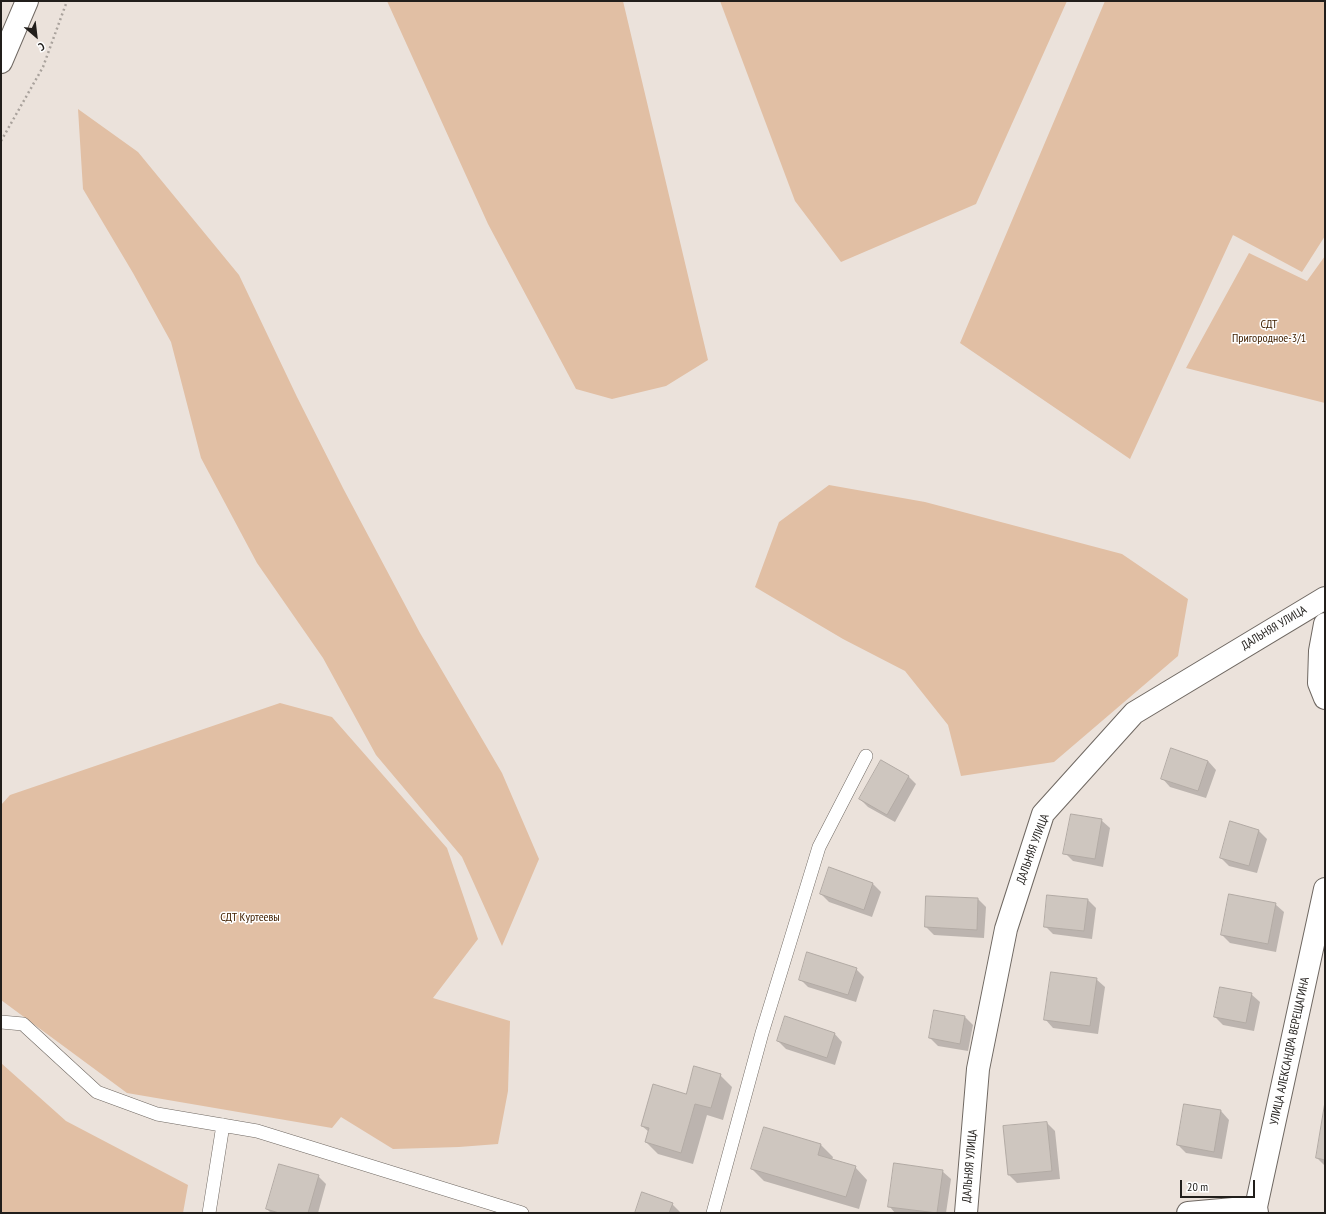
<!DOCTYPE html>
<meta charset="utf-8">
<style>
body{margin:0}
#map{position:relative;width:1326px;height:1214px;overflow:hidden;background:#ebe2db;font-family:"PT Sans Narrow",sans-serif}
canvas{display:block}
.frame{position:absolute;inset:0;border:2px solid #211e1b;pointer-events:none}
.north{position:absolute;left:16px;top:16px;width:40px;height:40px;-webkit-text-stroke:3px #fff;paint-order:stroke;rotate:152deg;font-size:11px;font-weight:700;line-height:16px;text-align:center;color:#211e1b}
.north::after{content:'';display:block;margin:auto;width:14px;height:18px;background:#211e1b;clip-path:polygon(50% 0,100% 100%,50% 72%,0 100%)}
.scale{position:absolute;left:1180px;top:1180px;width:75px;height:18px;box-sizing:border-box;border:2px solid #211e1b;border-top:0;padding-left:5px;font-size:12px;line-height:14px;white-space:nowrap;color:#211e1b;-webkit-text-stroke:3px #fff;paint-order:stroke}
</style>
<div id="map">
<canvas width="1326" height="1214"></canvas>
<div class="frame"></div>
<div class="north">С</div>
<div class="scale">20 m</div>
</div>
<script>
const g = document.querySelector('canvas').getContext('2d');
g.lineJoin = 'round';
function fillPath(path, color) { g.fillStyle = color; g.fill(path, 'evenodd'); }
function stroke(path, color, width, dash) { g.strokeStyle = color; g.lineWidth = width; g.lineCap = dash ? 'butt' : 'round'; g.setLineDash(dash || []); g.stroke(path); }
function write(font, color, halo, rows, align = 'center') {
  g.font = font + ' "PT Sans Narrow",sans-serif'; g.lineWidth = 3; g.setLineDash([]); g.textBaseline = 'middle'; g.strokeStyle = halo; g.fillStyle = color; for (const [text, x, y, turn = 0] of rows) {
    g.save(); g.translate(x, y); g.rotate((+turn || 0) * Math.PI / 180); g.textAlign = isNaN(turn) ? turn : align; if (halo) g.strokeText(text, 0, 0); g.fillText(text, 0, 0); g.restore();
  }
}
fillPath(new Path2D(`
 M387,1H623L708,360L666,386L612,399L576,389L488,224Z
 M720,1H1067L976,204L841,262L795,201Z
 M1105,1H1325V236L1302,272L1233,235L1130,459L960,343Z
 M78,109L138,152L239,275L297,397L344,490L420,633L502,773L539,859L502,946L462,857L376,755L323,658L257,563L201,458L171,342L133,273L83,189Z
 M1249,253L1307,281L1325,256V403L1186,368Z
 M829,485L925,502L1122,554L1188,599L1178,656L1054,762L961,776L948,725L905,671L843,639L755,587L779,522Z
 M280,703L332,717L447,848L478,939L433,998L510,1021L508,1091L498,1144L459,1147L393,1149L341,1117L332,1128L127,1093L1,1000V805L10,795Z
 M1,1063L66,1121L188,1185L183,1213H1Z`), '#e1bfa4');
fillPath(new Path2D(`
 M1208,761L1216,770L1206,798L1170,787L1162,778Z
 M908,776L916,784L895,822L868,807L860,799Z
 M1101,820L1110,828L1103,867L1073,861L1065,853Z
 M1258,830L1267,839L1257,873L1229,866L1221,858Z
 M830,869L873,884L881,892L872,917L829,902L821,894Z
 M1048,896L1088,900L1096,908L1092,939L1053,934L1045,926Z
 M978,899L986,907L984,938L934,935L926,927Z
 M1275,904L1284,912L1276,952L1230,943L1222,935Z
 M856,969L864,977L856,1002L808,987L800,979Z
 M1096,979L1105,987L1098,1034L1053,1028L1045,1019Z
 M1251,994L1260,1002L1254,1031L1223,1025L1215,1017Z
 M935,1012L965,1017L973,1025L968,1051L938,1046L930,1038Z
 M834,1033L842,1042L835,1065L786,1049L778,1041Z
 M720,1075L732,1087L723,1120L707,1115L693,1164L658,1154L646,1142L649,1132L642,1126Z
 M1325,1108V1166L1317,1158Z
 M1221,1111L1229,1120L1222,1159L1186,1153L1178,1145Z
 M1047,1123L1055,1131L1060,1179L1017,1183L1009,1175Z
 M821,1145L833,1157L832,1160L855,1167L867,1180L859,1209L764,1181L752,1169Z
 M942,1171L951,1179L946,1213H895L890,1207Z
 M318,1176L326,1184L318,1213H271L267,1209Z
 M672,1204L680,1212V1213H636Z`), '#0003');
const building = new Path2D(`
 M1171,748L1208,761L1198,791L1161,779Z
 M881,760L909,776L887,815L859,799Z
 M1071,814L1102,819L1095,859L1063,854Z
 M1230,821L1259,830L1249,866L1220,858Z
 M829,867L873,883L864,910L820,894Z
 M1229,894L1276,903L1268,944L1221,935Z
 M1047,895L1088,899L1084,931L1044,927Z
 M926,896L978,898L977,930L925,927Z
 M807,952L857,968L848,995L799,980Z
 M1051,972L1097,978L1090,1026L1044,1020Z
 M1220,987L1252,993L1246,1023L1214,1017Z
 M934,1010L965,1016L960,1044L929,1038Z
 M785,1016L835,1033L827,1058L777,1041Z
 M694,1066L721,1074L711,1108L695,1104L681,1153L645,1142L649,1128L641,1126L653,1084L686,1094Z
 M1325,1102V1160L1316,1158Z
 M1184,1104L1221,1110L1214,1152L1177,1145Z
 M1047,1122L1052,1171L1008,1175L1003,1126Z
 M764,1127L821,1144L818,1155L856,1166L846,1197L751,1169Z
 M894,1163L943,1170L937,1213L888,1207Z
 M279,1164L319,1175L308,1213H279L266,1209Z
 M642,1192L673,1203L669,1213H635Z`);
fillPath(building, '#cec6bf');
stroke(building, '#b2aaa4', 1);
const lane = new Path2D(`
 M1,1022L23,1024L97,1092L157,1114L257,1131L522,1213
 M209,1213L223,1125
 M713,1213L762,1033L819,847L866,756`);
const street = new Path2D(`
 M1325,624L1320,651L1319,683L1325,698
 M966,1213L978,1069L1006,929L1043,814L1134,713L1325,598
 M1188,1213L1256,1207
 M1257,1213L1256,1207L1325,889`);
const highway = new Path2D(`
 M1,62L27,1`);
stroke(lane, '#6f6862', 14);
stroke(street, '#6f6862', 24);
stroke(highway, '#6f6862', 24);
stroke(new Path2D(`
 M1,141L43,67L67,1`), '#a9a29c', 2.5, [2, 3]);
stroke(lane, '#fff', 13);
stroke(street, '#fff', 22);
stroke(highway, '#fff', 22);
write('12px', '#412000', '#fff', [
 ["СДТ",1269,325],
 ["Пригородное-3/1",1269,339],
 ["СДТ Куртеевы",250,918]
]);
write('12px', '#211e1b', '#fff', [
 ["ДАЛЬНЯЯ УЛИЦА",1274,628,-31],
 ["ДАЛЬНЯЯ УЛИЦА",1033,849,-70],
 ["УЛИЦА АЛЕКСАНДРА ВЕРЕЩАГИНА",1290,1051,-78],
 ["ДАЛЬНЯЯ УЛИЦА",970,1166,-85]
]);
</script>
